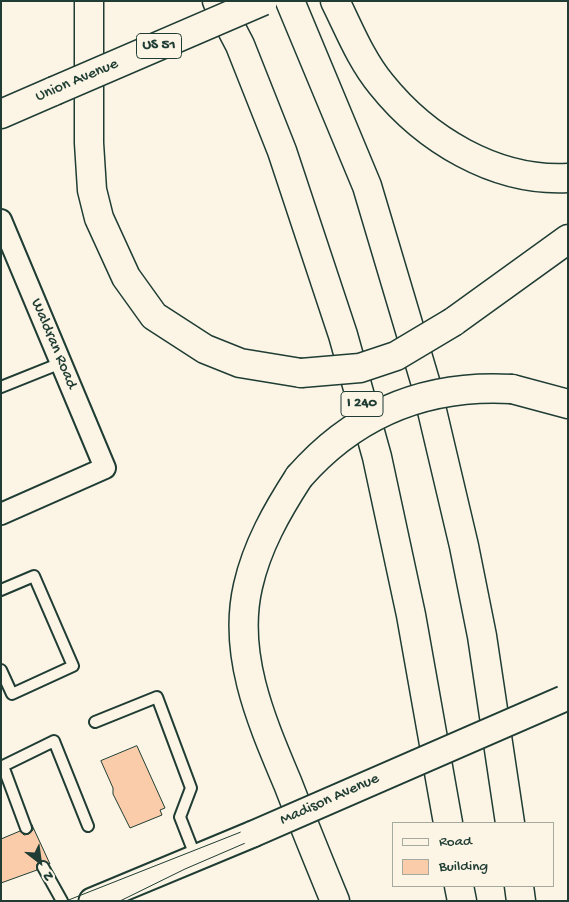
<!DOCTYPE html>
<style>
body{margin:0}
#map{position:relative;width:569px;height:902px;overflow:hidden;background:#fcf5e5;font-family:"Gochi Hand",sans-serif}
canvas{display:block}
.frame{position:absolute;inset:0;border:2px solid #1f3d34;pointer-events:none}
.legend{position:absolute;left:392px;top:822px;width:162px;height:65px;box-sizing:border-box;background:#fcf5e5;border:1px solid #a4ab9e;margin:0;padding:6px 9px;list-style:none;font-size:15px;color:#1f3d34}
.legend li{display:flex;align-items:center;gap:10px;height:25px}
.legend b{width:25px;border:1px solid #a4ab9e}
.north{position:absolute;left:15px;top:837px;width:50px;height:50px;-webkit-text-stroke:4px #fcf5e5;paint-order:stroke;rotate:150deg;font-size:14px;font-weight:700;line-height:20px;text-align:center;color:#1f3d34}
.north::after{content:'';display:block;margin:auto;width:18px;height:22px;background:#1f3d34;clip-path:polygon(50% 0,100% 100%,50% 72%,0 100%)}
</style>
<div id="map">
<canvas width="569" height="902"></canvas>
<div class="frame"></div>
<ul class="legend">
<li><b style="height:6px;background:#fcf5e5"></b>Road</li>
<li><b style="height:14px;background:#facca9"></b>Building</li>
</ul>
<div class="north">N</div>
</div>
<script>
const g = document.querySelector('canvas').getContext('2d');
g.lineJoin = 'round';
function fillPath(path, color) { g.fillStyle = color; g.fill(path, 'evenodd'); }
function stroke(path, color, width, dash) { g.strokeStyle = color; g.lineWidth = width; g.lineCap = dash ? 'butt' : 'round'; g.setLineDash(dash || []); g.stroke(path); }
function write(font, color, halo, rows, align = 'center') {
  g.font = font + ' "Gochi Hand",sans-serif'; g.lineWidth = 4; g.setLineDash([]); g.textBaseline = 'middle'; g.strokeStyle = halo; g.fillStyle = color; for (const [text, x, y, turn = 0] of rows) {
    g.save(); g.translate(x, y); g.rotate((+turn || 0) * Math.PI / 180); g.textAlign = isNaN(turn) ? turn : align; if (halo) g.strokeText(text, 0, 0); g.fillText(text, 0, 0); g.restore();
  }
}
const building = new Path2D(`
 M137,746L165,808L160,810L162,815L130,828L113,794V788L101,761Z
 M32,825L50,864L40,861L37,864V870L1,883V839L20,831L24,835L29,834L33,830Z`);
fillPath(building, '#facca9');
stroke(building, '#1f3d34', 1);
const service = new Path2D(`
 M1,387L61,363
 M1,590L34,576L73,666L12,694L1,670
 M95,722L157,697L191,788L180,817L196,858
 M26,828L3,766L54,741L88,826
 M43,867L62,901`);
const minor = new Path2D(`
 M1,220L105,468L1,514`);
const tertiary = new Path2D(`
 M92,901L253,834`);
const primary = new Path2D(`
 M1,114L54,91`);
const motorway = new Path2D(`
 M89,1V143L92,190L99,218L126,277L154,316L205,349L240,363L301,373
 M217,1L240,45L282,151L343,335L377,457L411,615L448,823
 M290,1L367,186L425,381L464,546L482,636L510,823
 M335,1C349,29 361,60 381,84C425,139 495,182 568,178
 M453,322L568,239
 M512,389L568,404
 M299,477C277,511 257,546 248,586C232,655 262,722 288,784C303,823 319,862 335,901
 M459,886L462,901
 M519,886L521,901`);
stroke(service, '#1f3d34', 14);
stroke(minor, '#1f3d34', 24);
stroke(tertiary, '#1f3d34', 29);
stroke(primary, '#1f3d34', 31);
stroke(motorway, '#1f3d34', 31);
stroke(service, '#fcf5e5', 10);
stroke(minor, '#fcf5e5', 20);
stroke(tertiary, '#fcf5e5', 25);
stroke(primary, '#fcf5e5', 28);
stroke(motorway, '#fcf5e5', 28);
stroke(new Path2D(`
 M66,901L251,828L568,690
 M120,901L185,869L568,704`), '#1f3d34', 1);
const tertiaryBridge = new Path2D(`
 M253,834L563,699`);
const primaryBridge = new Path2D(`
 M54,91L263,1`);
const motorwayBridge = new Path2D(`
 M301,373L360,368L396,356L453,322
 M299,477C355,413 427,384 512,389`);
stroke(tertiaryBridge, '#1f3d34', 29, []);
stroke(primaryBridge, '#1f3d34', 31, []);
stroke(motorwayBridge, '#1f3d34', 31, []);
stroke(tertiaryBridge, '#fcf5e5', 25);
stroke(primaryBridge, '#fcf5e5', 28);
stroke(motorwayBridge, '#fcf5e5', 28);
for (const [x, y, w] of [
 [159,46,45],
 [362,404,42]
]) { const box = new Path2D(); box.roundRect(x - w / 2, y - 12.5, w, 25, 4); g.fillStyle = '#fcf5e5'; g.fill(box); stroke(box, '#1f3d34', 1); }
write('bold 15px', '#1f3d34', null, [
 ["US 51",159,46],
 ["I 240",362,404]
]);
write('16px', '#1f3d34', '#fcf5e5', [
 ["Union Avenue",77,81,-23],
 ["Waldran Road",53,344,67],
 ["Madison Avenue",330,800,-24]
]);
</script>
